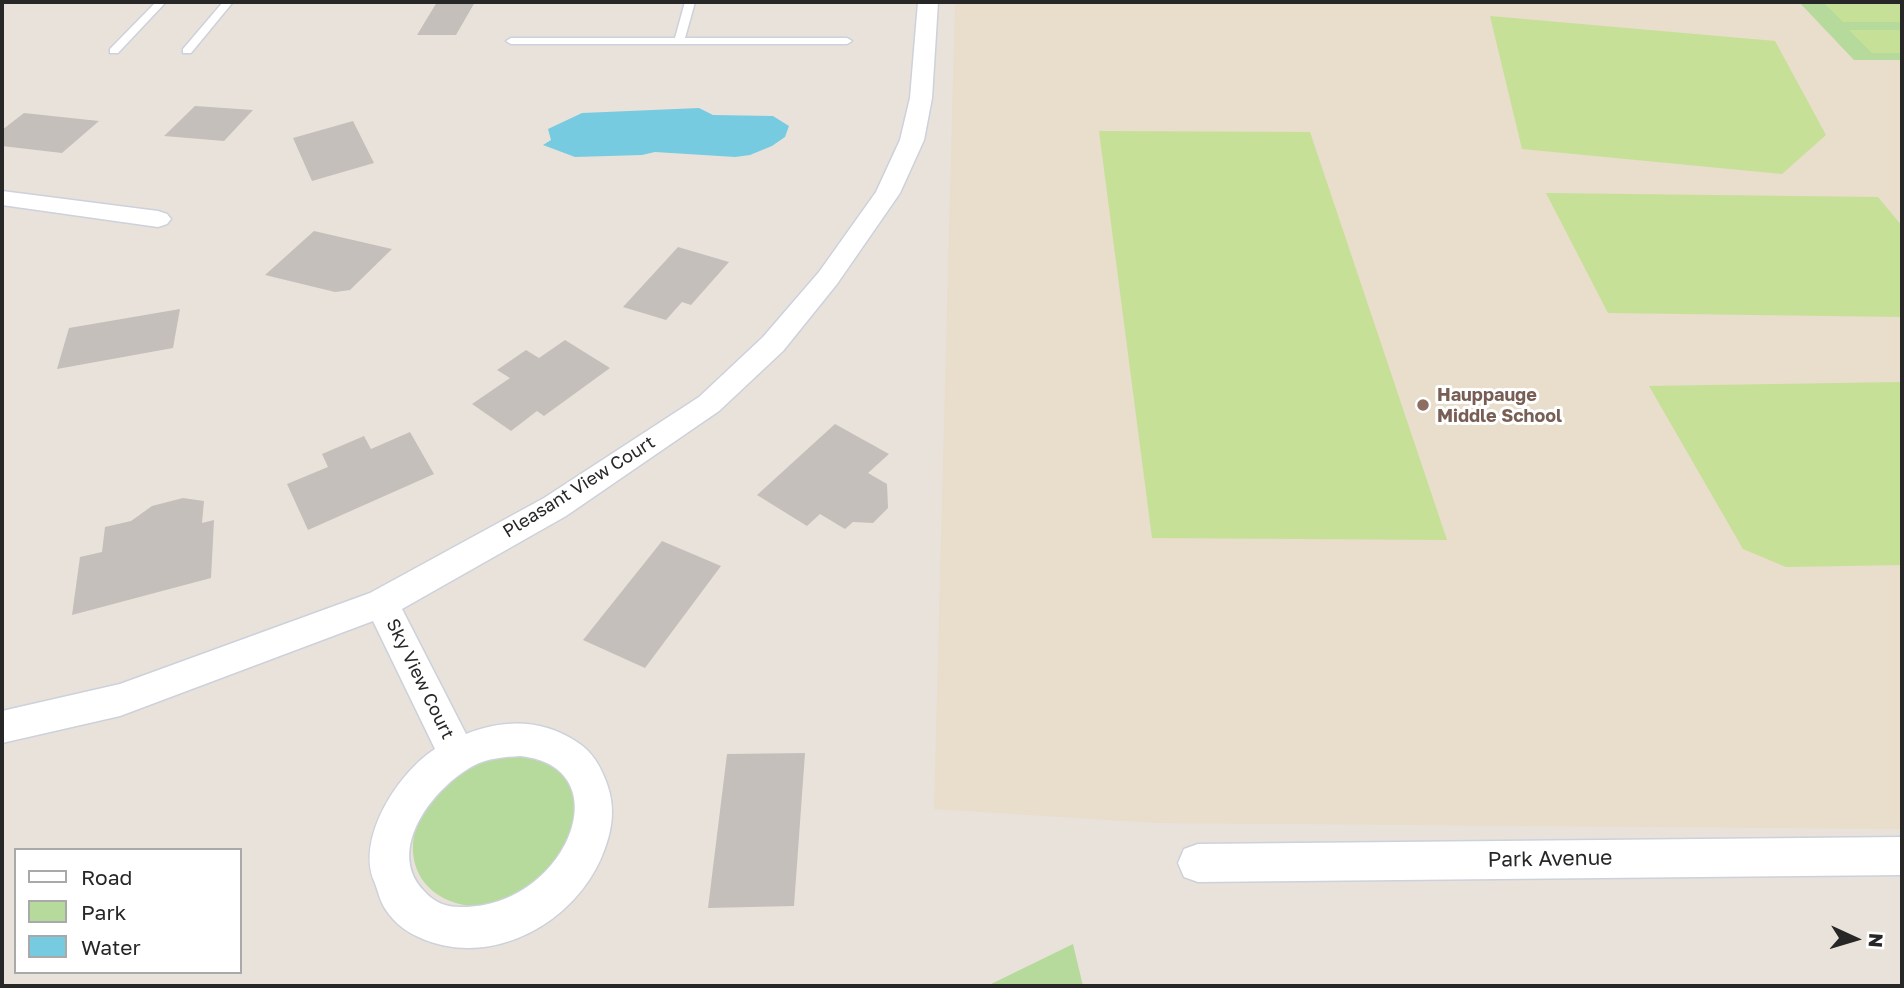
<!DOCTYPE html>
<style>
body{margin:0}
#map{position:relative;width:1904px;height:988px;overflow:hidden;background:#e9e2da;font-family:"Golos Text",sans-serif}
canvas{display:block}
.frame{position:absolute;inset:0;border:4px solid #272727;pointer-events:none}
.legend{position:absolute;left:14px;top:848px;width:228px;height:126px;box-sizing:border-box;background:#fff;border:2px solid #a9a9a9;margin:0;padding:9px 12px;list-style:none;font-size:21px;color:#272727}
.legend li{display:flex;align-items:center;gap:14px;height:35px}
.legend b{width:35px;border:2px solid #a9a9a9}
.north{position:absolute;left:1820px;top:904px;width:70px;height:70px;-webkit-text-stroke:5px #fff;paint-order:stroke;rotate:94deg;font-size:19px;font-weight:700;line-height:28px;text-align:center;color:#272727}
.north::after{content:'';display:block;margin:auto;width:24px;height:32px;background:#272727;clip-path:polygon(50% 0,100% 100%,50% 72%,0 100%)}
</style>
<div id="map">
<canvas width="1904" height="988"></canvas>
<div class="frame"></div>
<ul class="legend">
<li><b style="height:9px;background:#fff"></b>Road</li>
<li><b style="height:19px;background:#b5da9c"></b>Park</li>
<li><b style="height:19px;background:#77cbe1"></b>Water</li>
</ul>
<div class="north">N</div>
</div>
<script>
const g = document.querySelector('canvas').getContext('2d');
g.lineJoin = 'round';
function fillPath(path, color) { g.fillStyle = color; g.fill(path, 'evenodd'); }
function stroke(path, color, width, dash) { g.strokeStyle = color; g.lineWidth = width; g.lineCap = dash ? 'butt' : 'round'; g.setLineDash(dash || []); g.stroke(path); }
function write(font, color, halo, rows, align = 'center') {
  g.font = font + ' "Golos Text",sans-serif'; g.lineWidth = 6; g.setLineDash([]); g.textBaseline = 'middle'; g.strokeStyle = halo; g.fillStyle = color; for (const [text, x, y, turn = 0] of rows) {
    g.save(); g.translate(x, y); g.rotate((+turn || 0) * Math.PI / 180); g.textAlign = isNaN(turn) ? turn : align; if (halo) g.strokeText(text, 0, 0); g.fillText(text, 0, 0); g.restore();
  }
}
fillPath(new Path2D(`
 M955,2H1902V829L1156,823L934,809Z`), '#e9ddcb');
fillPath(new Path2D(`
 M1799,2H1902V60H1854Z
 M502,755C518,755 535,754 549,762C577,777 584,813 572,841C568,849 560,855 555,862C547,870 540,883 530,889C512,902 486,909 464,905C406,893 399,835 435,794C453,773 476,762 502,755Z
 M1073,944L1083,986H987Z`), '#b5da9c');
fillPath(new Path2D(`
 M1823,2H1902V22H1843Z
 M1490,16L1775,41L1826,135L1782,174L1522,149Z
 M1849,30H1902V53H1872Z
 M1099,131L1310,132L1447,540L1152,538Z
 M1546,193L1878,197L1902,226V317L1608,313Z
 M1902,382V565L1786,567L1743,549L1649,386Z`), '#c6e098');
fillPath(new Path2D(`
 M699,108L713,115L773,116L789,126L785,137L772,146L750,155L735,157L655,152L642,155L575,157L543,145L551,140L548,129L582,113Z`), '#77cbe1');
fillPath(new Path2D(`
 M437,2H475L456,35H417Z
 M195,106L253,110L224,141L164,136Z
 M24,113L99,121L62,153L2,146V130Z
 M353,121L374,163L312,181L293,138Z
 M314,231L392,249L350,290L335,292L265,275Z
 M678,247L729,262L691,305L682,302L666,320L623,307Z
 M180,309L173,348L57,369L69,328Z
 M565,340L610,368L544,416L537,411L511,431L472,404L510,378L497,370L526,350L539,358Z
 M835,424L889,454L868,473L887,484L888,508L873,523L853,522L845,529L820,514L807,526L757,495Z
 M410,432L434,474L308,530L287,484L328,467L322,454L364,436L371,449Z
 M183,498L204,501L202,523L214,520L211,578L72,615L80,557L102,552L105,527L131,521L152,506Z
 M662,541L721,566L645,668L583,640Z
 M805,753L794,906L708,908L727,754Z`), '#c4bfba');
const service = new Path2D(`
 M156,2H166L118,53H110V49Z
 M223,2H233L191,53H183V49Z
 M685,2H695L685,38H847L852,41L847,44H511L506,41L511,38H675Z`);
const minor = new Path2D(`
 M918,2H938L932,98L924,140L900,193L837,284L783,351L719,411L566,516L402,609L466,734C504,719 542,719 577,742C593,752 601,767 607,784C616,809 612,832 602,856C574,923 493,968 423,939C408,933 395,924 386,910C380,902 378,890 374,881C356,837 399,772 435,749L373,621L120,716L2,743V711L120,684L370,593L544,498L699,397L763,337L819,272L876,192L900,140L910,98ZM520,756C625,767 565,909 461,907C445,907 435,903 424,891C384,850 434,787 473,766C487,758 505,757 520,756Z
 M2,191L158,211L167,214L171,219L167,224L158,227L2,205Z
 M1902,837V875L1198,882L1184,877L1178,863L1184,849L1198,844Z`);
stroke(service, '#cdd1db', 3);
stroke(minor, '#cdd1db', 3);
fillPath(service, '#fff');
fillPath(minor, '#fff');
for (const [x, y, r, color] of [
 [1423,405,7,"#8d6e63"]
]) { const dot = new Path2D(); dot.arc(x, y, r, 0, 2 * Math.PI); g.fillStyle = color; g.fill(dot); stroke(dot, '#fff', 2.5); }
write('bold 18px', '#785e54', '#fff', [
 ["Hauppauge",1437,395],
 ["Middle School",1437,416]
], 'left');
write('18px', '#272727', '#fff', [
 ["Pleasant View Court",579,487,-32],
 ["Sky View Court",420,679,64]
]);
write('21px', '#272727', '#fff', [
 ["Park Avenue",1550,859,-1]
]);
</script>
